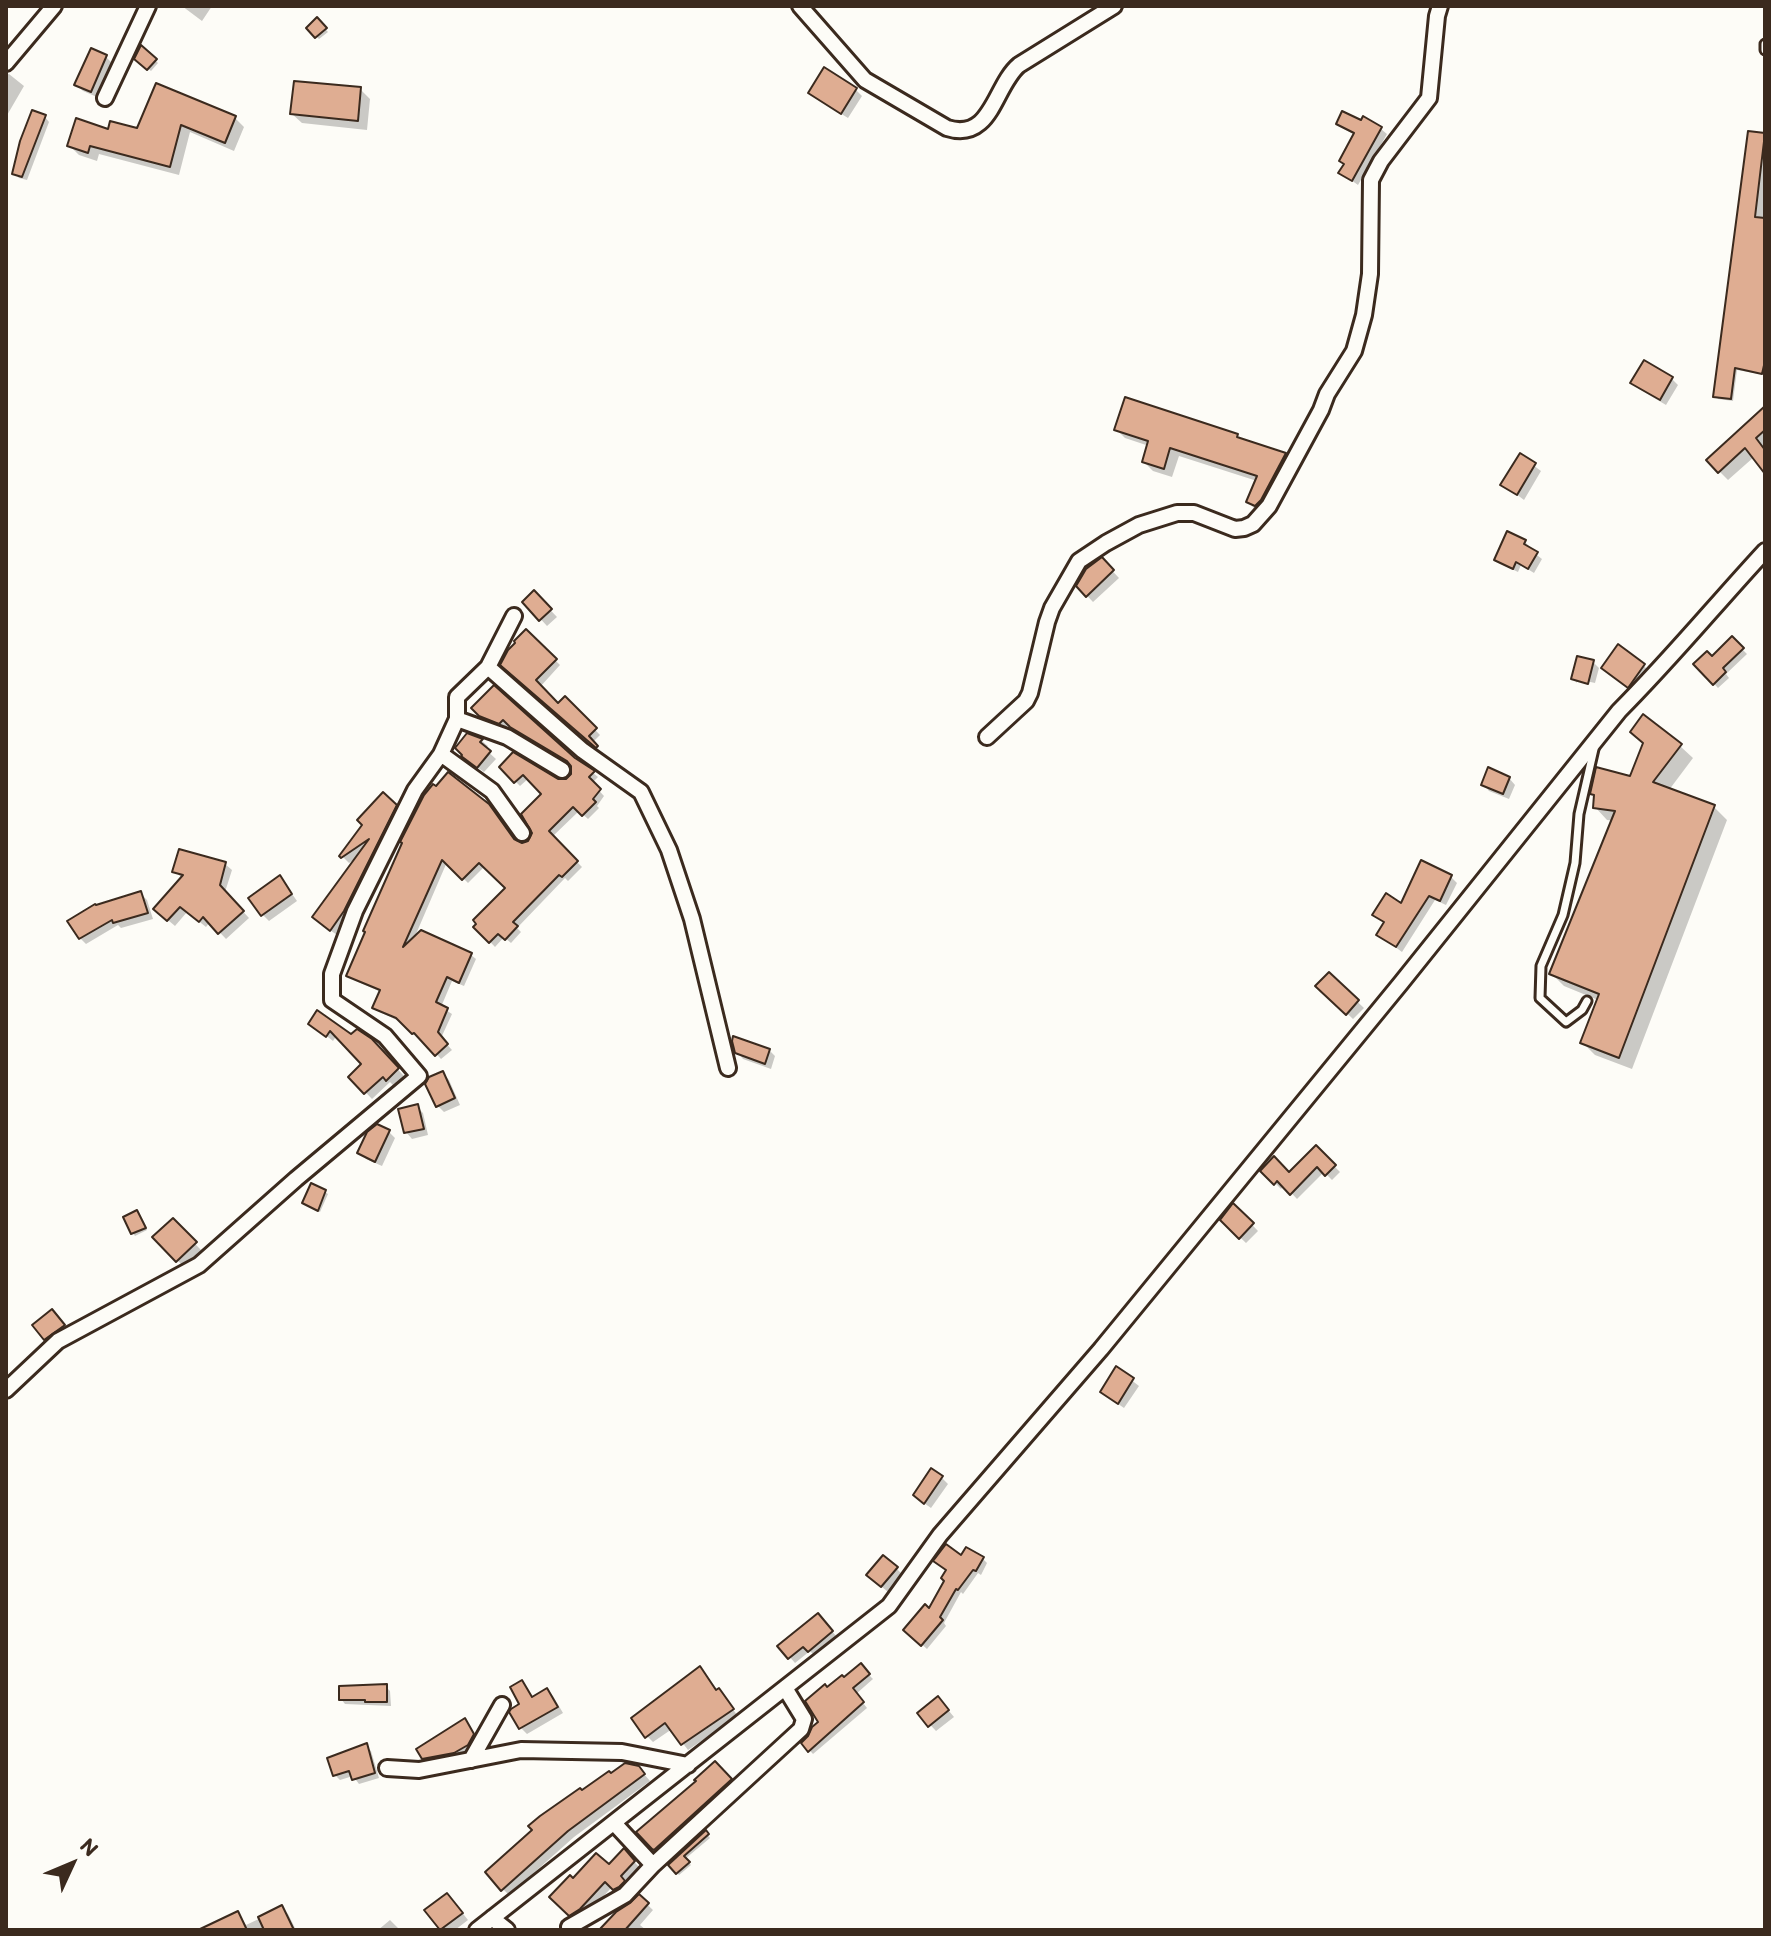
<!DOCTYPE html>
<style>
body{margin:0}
#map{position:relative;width:1771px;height:1936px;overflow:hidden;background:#fdfcf7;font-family:Itim,sans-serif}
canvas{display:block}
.frame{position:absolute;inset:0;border:8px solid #3b2a1e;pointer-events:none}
.north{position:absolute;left:32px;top:1824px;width:80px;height:80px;-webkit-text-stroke:6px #fdfcf7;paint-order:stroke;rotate:46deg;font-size:22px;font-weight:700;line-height:32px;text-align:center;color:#3b2a1e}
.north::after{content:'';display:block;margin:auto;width:28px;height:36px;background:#3b2a1e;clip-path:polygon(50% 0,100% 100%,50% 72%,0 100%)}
</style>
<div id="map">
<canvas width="1771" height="1936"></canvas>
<div class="frame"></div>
<div class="north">N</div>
</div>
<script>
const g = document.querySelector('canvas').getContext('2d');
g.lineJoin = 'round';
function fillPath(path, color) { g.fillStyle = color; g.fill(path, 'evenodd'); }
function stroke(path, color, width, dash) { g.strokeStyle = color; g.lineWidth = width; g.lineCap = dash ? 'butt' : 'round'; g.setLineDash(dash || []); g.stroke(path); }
fillPath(new Path2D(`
 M182,6H212L202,21Z
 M317,20L328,32L319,39L308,28Z
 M142,48L158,63L151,71L137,58Z
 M106,57L112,63L97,97L83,91L77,85Z
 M9,74L24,86L6,117V75Z
 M360,89L370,99L367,130L302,123L292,114Z
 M856,90L862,96L848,118L817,99L811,93Z
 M45,117L49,122L27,180L19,178L14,173Z
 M235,118L244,127L234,151L190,132L179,175L99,154L97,161L79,155L70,146L138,130Z
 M1338,124L1381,129L1387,134L1358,185L1341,173L1355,135L1344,129Z
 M1750,133L1765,135V375L1737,370L1733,401L1718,399L1716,396Z
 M1672,379L1678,385L1666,405L1639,389L1633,382Z
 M1765,408V446L1763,448L1765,450V470L1754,457L1728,480L1708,460Z
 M1116,429L1237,436L1242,441L1285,455L1294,464L1257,511L1248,502L1257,481L1179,456L1172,477L1153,471L1144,462L1149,446L1125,438Z
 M1521,456L1541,471L1524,500L1503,484Z
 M1525,542L1530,547L1529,549L1542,559L1534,573L1521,565L1518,572L1501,564L1496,559Z
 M1102,560L1119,578L1093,602L1078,586Z
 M534,593L557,617L547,626L525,602Z
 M526,632L560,665L540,687L558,705L565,699L600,735L592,743L598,749L508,670Z
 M1732,639L1747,654L1726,674L1729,678L1718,688L1696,664L1712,659Z
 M1593,662L1599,668L1595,683L1577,679V683L1573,678Z
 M1644,666L1650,672L1635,692L1610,674Z
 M494,688L574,759L593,773L598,777L592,783L604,796L597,806L599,808L588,819L579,811L552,837L582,867L568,881L565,878L517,928L521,932L511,943L504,937L495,947L476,927L507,888L485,866L468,883L447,862L413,941L471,955L476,959L464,986L452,981L441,1007L452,1014L441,1038L452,1050L441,1059L420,1036L418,1038L403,1023L380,1012L375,1007L381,992L354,980L349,976L405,843L515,842L522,845L530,842L544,794L529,778L520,786L501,767L557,781H567L573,775V765L517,732L509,724L505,727L486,721L474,708Z
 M468,736L482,741L488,746L485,749L496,759L484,772L470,762Z
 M1645,744L1680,746L1693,758L1669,790L1714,807L1727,820L1632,1069L1595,1055L1582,1042L1598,1000L1564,986L1552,974L1614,821L1607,820L1595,807L1596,797L1592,794L1631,778Z
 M1509,778L1515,785L1509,799L1489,791L1483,784Z
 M383,795L402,812L350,917L337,935L320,923L356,858L349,863L341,855Z
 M225,864L232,870L225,892L249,918L226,939L210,922L206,927L187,912L175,926L162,915L182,878L175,871Z
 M1451,877L1457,883L1446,905L1435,900L1402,952L1379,935L1386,924L1375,914L1402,906Z
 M285,884L297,901L269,921L263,915Z
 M141,894L147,900L153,919L121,928L118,925L86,944L80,938Z
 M1329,975L1364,1008L1353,1019L1318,986Z
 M310,1023L351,1037L377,1047L404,1076L393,1085L390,1082L372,1099L351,1077L364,1064L337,1035L333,1041Z
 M769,1050L775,1056L771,1069L743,1059L737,1052Z
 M443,1073L449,1080L460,1105L444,1112L438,1106Z
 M417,1107L423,1113L428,1135L412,1139L406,1132Z
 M389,1132L395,1138L382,1166L366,1159L360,1152Z
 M1316,1148L1340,1172L1332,1180L1324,1172L1297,1199L1284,1185L1281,1189L1263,1171L1289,1174Z
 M325,1192L328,1194L320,1212L304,1203Z
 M1234,1206L1258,1231L1246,1243L1222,1220Z
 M139,1215L147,1230L135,1236L133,1233Z
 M173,1221L201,1250L184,1267L155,1237Z
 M58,1317L70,1332L52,1345L35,1325Z
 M1117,1369L1139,1386L1124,1408L1108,1397Z
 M942,1478L948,1484L931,1508L921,1501Z
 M962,1558L983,1559L987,1563L981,1575L978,1573L963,1594L961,1592L944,1623L946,1626L927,1649L906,1630L929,1611Z
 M896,1568L902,1574L888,1592L875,1581Z
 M823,1621L837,1637L815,1656L810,1651L795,1663L780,1646Z
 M860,1666L873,1679L856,1694L867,1708L813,1754L803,1743L820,1722L827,1689Z
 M706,1675L738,1716L688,1750L672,1729L653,1742L647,1736Z
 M522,1683L533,1698L547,1690L553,1696L563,1713L527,1734L521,1728L512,1712L522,1705Z
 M386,1687L390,1691L391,1706L345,1704L341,1699Z
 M944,1705L954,1717L936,1731L920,1714Z
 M465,1721L479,1741L473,1750L460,1758L430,1764L424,1758Z
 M366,1746L371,1751L379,1778L359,1784L353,1776L340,1780L335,1775Z
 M715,1764L736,1786L662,1855L639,1832L699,1782Z
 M638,1767L650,1781L574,1837L509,1895L503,1889L611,1775Z
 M706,1833L710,1838L685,1859L691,1865L679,1875L670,1865Z
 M624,1851L640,1868L626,1883L629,1888L621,1895L612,1887L586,1915L576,1920L552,1897L573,1881L609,1867Z
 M639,1897L653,1910L640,1925L646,1930H602Z
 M453,1901L468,1920L455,1930H442L427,1911Z
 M282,1908L288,1914L296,1930H217L237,1913L246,1925Z
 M390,1920L400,1930H378Z`), '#0003');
const building = new Path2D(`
 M317,17L327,28L315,38L306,28Z
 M141,45L157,59L147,70L134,59Z
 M91,48L107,55L91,92L74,85Z
 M824,67L857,88L841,114L808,93Z
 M294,81L361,87L358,121L290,114Z
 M156,83L236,116L225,143L181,125L170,167L90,146L88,153L67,146L76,118L108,129L110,121L137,128Z
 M32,110L46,115L22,177L12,174L20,141Z
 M1342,111L1361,120L1363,116L1382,127L1352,181L1338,173L1344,164L1339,161L1354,133L1336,124Z
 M1748,131L1765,133L1755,217L1765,218V361L1762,374L1735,368L1731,399L1713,397Z
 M1644,360L1673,377L1660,400L1630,383Z
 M1125,397L1238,434L1237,437L1286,453L1261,500L1255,506L1246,502L1257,476L1170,448L1164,469L1142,462L1148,441L1114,430Z
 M1765,406V430L1756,438L1765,450V474L1745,448L1718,473L1706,460Z
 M1520,453L1536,463L1517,495L1500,485Z
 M1507,531L1526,540L1524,544L1538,552L1528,569L1516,562L1513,569L1494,560Z
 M1102,557L1114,570L1086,597L1076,586L1086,569Z
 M534,590L552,609L539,621L522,602Z
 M526,629L557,659L536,680L558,703L565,696L597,728L589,736L598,746L596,748L500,665L508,650L515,643L514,641Z
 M1732,636L1744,648L1723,668L1726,672L1713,685L1693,664L1707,651L1712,656Z
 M1618,644L1645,664L1628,688L1601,668Z
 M1577,656L1594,660L1588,684L1571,679Z
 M494,685L575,758L595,771L589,777L601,789L593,799L596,802L582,816L573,807L549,831L578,861L562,877L559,875L513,922L518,926L505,940L498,934L489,943L473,927L476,924L473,920L505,888L479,863L462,880L442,860L403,947L421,930L472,953L459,983L447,977L436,1002L448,1008L438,1032L448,1044L435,1056L414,1033L412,1034L396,1018L372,1008L380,990L346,976L365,932L363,931L402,843L400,842L424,795L433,784L436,786L448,772L489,804L514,839L522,843L528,841L532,833L521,814L541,794L523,775L514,783L499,767L513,752L558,779H566L571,774V766L567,761L510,727L503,720L499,724L479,716L471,708Z
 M1643,714L1682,744L1653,782L1715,805L1619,1058L1580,1043L1599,994L1549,974L1615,811L1593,808L1594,795L1590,794L1596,767L1630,776L1643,743L1630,732Z
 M467,733L483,739L480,742L491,751L477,768L461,756L462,755L455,748Z
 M1488,767L1510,777L1503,794L1481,785Z
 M383,792L397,805L344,911L330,931L312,917L369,839L341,858L339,856L362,825L357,820Z
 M179,849L226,862L220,885L244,911L218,934L203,917L199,922L180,907L167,921L153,909L183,875L172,872Z
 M1421,860L1452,875L1440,901L1429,896L1396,947L1376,935L1384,922L1372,915L1386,893L1401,903Z
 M280,875L292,894L261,916L248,898Z
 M141,891L148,913L113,923L112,920L79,939L67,921L95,904L96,905Z
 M1329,972L1359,1000L1346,1015L1315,986Z
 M317,1010L351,1034L357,1029L372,1039L399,1068L386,1081L383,1077L364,1094L348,1077L361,1064L330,1031L326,1037L308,1024Z
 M733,1036L770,1049L765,1064L735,1053L732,1041Z
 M443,1071L455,1098L436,1107L425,1084L429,1077Z
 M418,1104L424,1129L404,1133L398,1109Z
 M377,1124L390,1130L375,1162L357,1153L367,1132Z
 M1316,1145L1336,1165L1325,1176L1317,1167L1290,1195L1277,1181L1274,1185L1260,1171L1274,1156L1289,1172Z
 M311,1183L326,1190L318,1211L302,1203Z
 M1233,1203L1254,1223L1239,1239L1220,1220Z
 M137,1210L146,1228L131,1234L123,1217Z
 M173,1218L197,1242L176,1262L152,1237Z
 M52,1309L65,1325L44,1340L32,1325Z
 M1116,1366L1134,1378L1118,1404L1100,1392Z
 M931,1468L943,1476L924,1504L913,1495Z
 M946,1544L961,1555L966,1547L984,1557L976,1571L973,1570L958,1590L956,1589L940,1617L943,1620L921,1646L903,1630L925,1604L929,1608L944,1581L941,1578L946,1570L933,1561Z
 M883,1555L898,1567L881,1587L866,1575Z
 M818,1613L833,1631L808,1652L803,1647L788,1659L777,1646Z
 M861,1663L870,1674L853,1688L864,1702L808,1752L801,1743L808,1736L812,1727L818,1722L805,1701L825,1684L827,1687L842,1675L844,1677Z
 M700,1666L716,1690L719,1688L734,1709L681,1745L665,1723L645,1738L631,1718Z
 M522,1680L532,1697L547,1688L558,1707L519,1729L509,1712L511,1709L519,1704L510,1687Z
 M387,1684V1702H365V1700H339V1686Z
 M938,1696L949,1710L928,1727L917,1713Z
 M465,1718L474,1734L468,1745L454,1753L422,1759L416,1749Z
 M367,1743L375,1773L352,1780L349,1771L333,1776L327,1758Z
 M715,1761L732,1779L654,1850L652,1849L636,1832L696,1781L694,1780Z
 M625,1763L639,1766L645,1774L568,1831L501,1891L485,1872L532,1830L528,1826L540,1816L580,1788L582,1790L609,1771L611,1773Z
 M706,1830L709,1834L684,1856L690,1862L676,1874L668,1865Z
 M624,1848L635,1861L621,1876L625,1881L619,1887L613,1890L605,1882L580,1909L569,1916L549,1897L570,1875L573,1878L596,1853L609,1864Z
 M447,1893L463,1913L440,1930L424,1910Z
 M639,1894L649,1903L625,1930H599L616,1912L630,1903Z
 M282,1905L294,1930H264L258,1917Z
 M238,1911L247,1930H198Z`);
fillPath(building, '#dfad92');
stroke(building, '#3b2a1e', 2);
const lane = new Path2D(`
 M1765,44V50
 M1587,1001L1582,1010L1566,1022L1540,998L1541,966L1563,915L1575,863L1579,814L1594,749`);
const street = new Path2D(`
 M800,6L865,80L947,128C992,142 994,86 1019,65L1114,6
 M6,63L54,6
 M105,98L148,6
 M488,667L582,750L641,792L669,850L692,919L728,1068
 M457,719L507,737L562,770
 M987,737L1026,701L1030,693L1047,622L1052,608L1079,561L1106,543L1139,525L1177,513H1194L1235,529L1244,528L1253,524L1269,506L1321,410L1327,394L1354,351L1364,315L1370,274L1371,180L1381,161L1429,98L1437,16L1440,6
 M441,754L492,791L522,833
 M6,1390L58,1341L199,1265L296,1179L419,1076L385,1036L332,1000V974L355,911L415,790L441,754L457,719V697L488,667L514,616
 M471,1760L502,1705
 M387,1768L419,1770L521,1750L622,1752L688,1765
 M614,1823L653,1865
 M492,1918L507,1930
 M569,1927L625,1895L653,1865L801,1729L804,1719L785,1688
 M477,1930L889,1606L940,1535L1101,1349L1401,983L1619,711C1670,660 1716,604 1765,551`);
stroke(lane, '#3b2a1e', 13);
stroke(street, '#3b2a1e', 20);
stroke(lane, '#fdfcf7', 7);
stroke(street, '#fdfcf7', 14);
</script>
